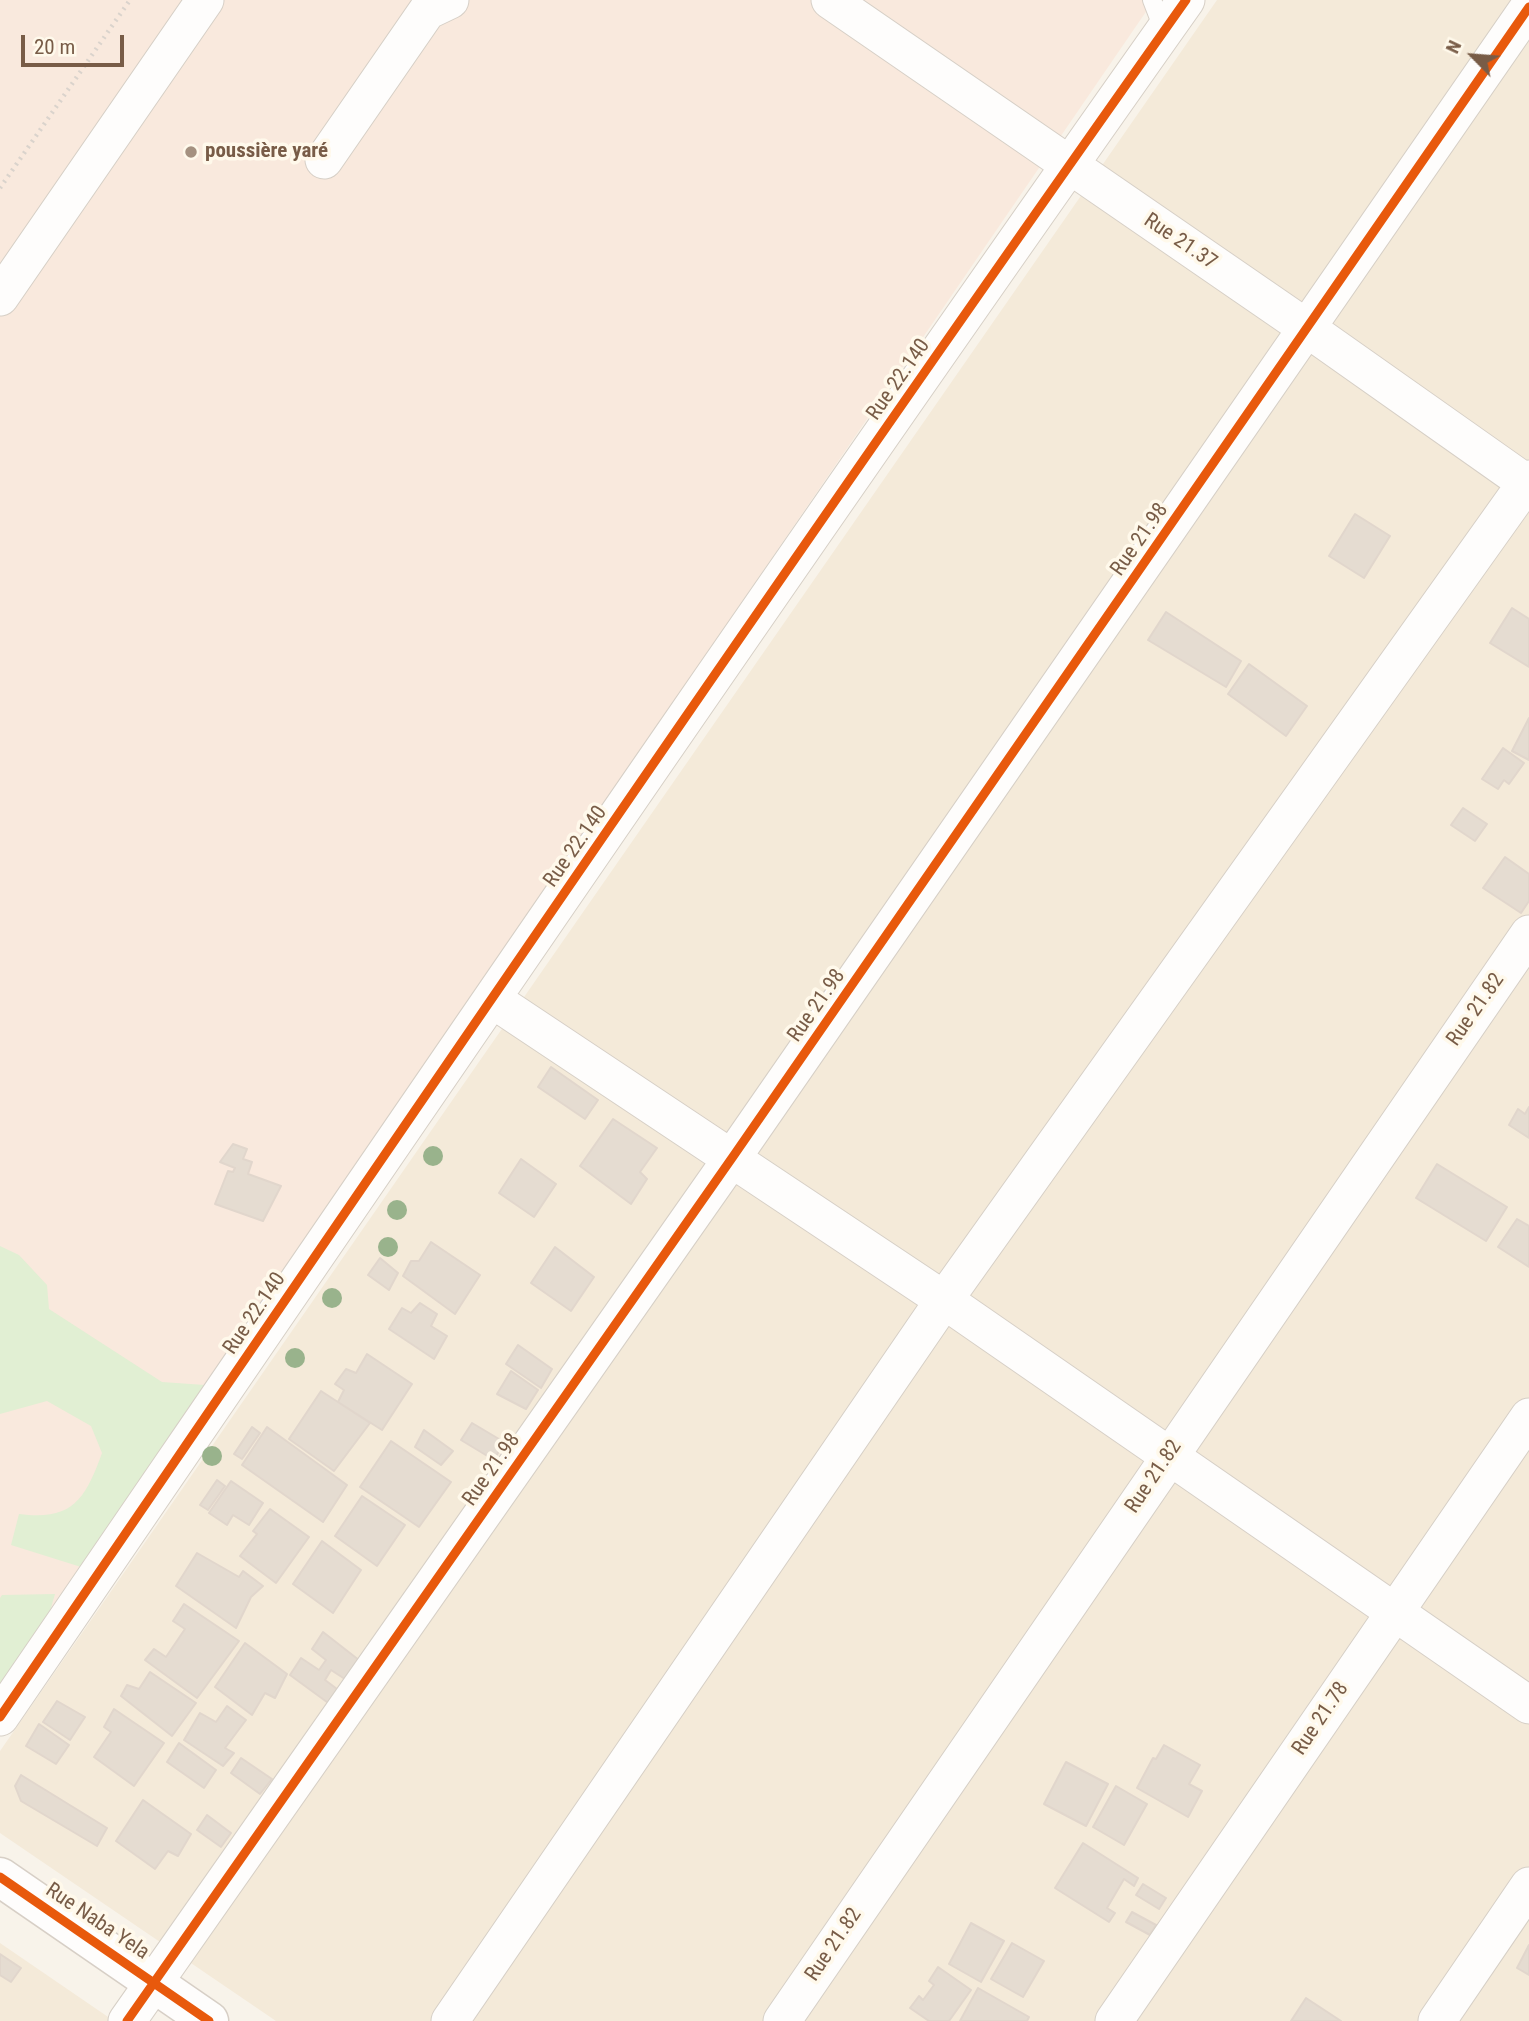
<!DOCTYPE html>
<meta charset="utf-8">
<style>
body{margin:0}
#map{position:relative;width:1529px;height:2021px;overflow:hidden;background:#f8f3ea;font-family:"Roboto Condensed",sans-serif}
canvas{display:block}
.north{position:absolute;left:1438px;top:21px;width:70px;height:70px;-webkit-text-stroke:5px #fff9eb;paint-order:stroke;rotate:295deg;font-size:19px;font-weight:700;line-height:28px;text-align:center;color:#785c47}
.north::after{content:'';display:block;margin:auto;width:24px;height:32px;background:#785c47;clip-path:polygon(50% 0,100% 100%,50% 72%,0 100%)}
.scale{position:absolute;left:21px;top:35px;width:103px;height:32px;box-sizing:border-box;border:4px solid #785c47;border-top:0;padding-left:9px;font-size:21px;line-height:24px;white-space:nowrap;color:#785c47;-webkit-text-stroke:5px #fff9eb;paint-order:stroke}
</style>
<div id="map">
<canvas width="1529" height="2021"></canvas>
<div class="north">N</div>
<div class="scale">20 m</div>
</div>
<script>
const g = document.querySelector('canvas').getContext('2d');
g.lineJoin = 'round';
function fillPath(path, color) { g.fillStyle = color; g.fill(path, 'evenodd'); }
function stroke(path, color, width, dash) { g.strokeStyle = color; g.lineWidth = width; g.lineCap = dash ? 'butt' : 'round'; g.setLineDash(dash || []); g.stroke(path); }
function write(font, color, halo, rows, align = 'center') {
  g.font = font + ' "Roboto Condensed",sans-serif'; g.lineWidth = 7; g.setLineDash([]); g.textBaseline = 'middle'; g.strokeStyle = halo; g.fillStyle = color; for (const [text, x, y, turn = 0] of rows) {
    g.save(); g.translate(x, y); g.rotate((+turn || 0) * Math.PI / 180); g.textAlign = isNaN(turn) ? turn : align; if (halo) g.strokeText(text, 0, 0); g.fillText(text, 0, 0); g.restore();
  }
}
fillPath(new Path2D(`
 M1217,0H1529V2021H276L0,1833V1751Z
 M0,1943L114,2021H0Z`), '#f4ead9');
fillPath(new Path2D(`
 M0,0H1154L0,1685Z`), '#f9e9dd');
fillPath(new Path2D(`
 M0,1246L19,1255L47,1285L49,1309L162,1382L205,1385L81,1567L11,1545L19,1514C72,1521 85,1500 102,1453L91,1426L47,1401L0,1414Z
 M55,1594L41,1642L0,1687V1598L2,1595Z`), '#e1efd3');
const building = new Path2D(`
 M1355,514L1390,536L1364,578L1329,556Z
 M1512,608L1529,619V667L1490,643Z
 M1166,612L1241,661L1226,687L1148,640Z
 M1249,664L1307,706L1286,736L1228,694Z
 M1529,718V760L1512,751Z
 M1503,748L1524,763L1509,784L1504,780L1498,789L1482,779Z
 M1463,808L1487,824L1475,841L1451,825Z
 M1505,857L1529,874V901L1521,913L1483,888Z
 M551,1067L598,1100L585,1119L538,1087Z
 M1529,1107V1138L1509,1125L1518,1109L1525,1114Z
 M613,1119L657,1148L640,1172L647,1179L631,1204L580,1166Z
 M233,1144L247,1149L243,1159L252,1162L248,1174L281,1186L263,1221L215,1204L228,1171L233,1172L235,1168L220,1162Z
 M521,1159L556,1184L534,1217L499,1193Z
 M1437,1164L1507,1207L1486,1241L1416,1198Z
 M1517,1219L1529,1226V1267L1498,1247Z
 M431,1242L480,1275L455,1314L403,1276L411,1261H419Z
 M555,1247L594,1277L571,1311L531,1283Z
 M380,1258L398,1273L389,1290L368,1275Z
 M420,1303L437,1314L431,1326L447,1336L434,1359L389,1329L402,1308L411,1313Z
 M518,1345L552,1369L541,1388L506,1364Z
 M367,1354L412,1384L382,1430L338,1402L344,1390L335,1384L346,1369L356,1373Z
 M511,1371L538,1390L526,1409L497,1394Z
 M321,1391L370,1423L334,1471L289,1439Z
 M472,1423L504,1442L494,1460L461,1440Z
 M252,1427L260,1433L242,1459L234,1454Z
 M267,1427L347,1485L323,1522L242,1465Z
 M424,1430L453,1451L441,1465L415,1447Z
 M391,1441L451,1482L419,1527L360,1487Z
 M217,1480L225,1486L208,1510L200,1505Z
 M231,1481L263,1503L249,1525L233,1515L227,1525L209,1513Z
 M362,1496L405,1525L377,1566L335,1536Z
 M270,1509L309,1537L276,1583L240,1556L257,1534L253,1531Z
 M322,1541L361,1570L333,1613L293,1584Z
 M197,1553L239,1577L243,1571L263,1586L251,1597L236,1628L176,1586Z
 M184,1604L239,1641L197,1698L145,1660L154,1649L166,1657L185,1629L173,1621Z
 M323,1632L364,1664L351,1683L331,1670L325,1680L341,1692L331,1705L290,1675L301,1658L319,1670L326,1660L312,1649Z
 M245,1643L287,1674L275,1698L265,1693L252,1715L215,1687Z
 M150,1672L196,1703L172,1736L121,1696L127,1685L139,1689Z
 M57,1701L85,1717L70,1740L43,1722Z
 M227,1706L246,1720L225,1748L234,1753L223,1766L184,1740L200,1713L216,1722Z
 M114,1709L164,1743L134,1786L94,1757L111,1732L104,1727Z
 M39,1724L69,1745L56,1764L26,1746Z
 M179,1743L216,1770L204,1788L167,1762Z
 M1164,1745L1200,1765L1189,1784L1202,1791L1188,1817L1137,1788L1153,1758L1156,1759Z
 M241,1758L272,1779L260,1794L231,1773Z
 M1066,1762L1108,1784L1086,1826L1044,1804Z
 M21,1775L107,1828L97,1846L21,1801L15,1786Z
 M1116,1786L1147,1804L1124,1845L1093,1827Z
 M143,1800L191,1834L178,1856L168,1851L155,1869L116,1841Z
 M207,1815L231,1833L221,1847L197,1830Z
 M1083,1843L1138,1878L1134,1886L1124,1879L1107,1908L1115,1913L1109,1922L1055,1888Z
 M1143,1884L1166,1898L1159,1909L1136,1895Z
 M1132,1912L1156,1925L1150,1935L1126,1922Z
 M971,1923L1004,1941L981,1982L949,1964Z
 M1012,1943L1044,1961L1023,1997L991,1979Z
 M1529,1945V1975L1517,1968Z
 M0,1954L21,1968L11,1982L0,1975Z
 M938,1967L971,1990L949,2021H929L910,2008L919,1996L923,2000L934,1985L929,1981Z
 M978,1988L1029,2017L1027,2021H960Z
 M1306,1998L1341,2021H1291Z`);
fillPath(building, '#e5dcd1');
stroke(building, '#e1d6cc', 2);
const lane = new Path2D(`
 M1152,0L1164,31`);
const street = new Path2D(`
 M830,0L1308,329L1529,485
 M324,160L427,11L450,0
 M0,297L205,0
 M492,999L944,1300L1529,1705
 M0,1717C393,1143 784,568 1186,0
 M127,2021L732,1158L1529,7
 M450,2021L944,1300L1529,479
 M782,2021L1529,934
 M1114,2021L1529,1417
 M1437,2021L1529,1886`);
const secondary = new Path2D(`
 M0,1877L209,2021`);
stroke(lane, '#d6cfc6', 20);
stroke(street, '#d6cfc6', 39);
stroke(secondary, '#d7cfc6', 41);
stroke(new Path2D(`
 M0,188L130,0`), '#dad3cc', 4.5, [2, 5]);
stroke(lane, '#fefdfc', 18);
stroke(street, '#fefdfc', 37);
stroke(secondary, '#fefdfc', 38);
stroke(new Path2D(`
 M0,1717C393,1143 784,568 1186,0
 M0,1877L209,2021
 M127,2021L732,1158L1529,7`), '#e8590c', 9);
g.fillStyle = '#99b38c';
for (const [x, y] of [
 [433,1156],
 [397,1210],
 [388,1247],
 [332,1298],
 [295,1358],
 [212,1456]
]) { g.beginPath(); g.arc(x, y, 10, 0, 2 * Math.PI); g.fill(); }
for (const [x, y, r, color] of [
 [191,152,7,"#a59180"]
]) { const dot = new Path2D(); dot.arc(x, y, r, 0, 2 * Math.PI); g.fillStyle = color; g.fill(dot); stroke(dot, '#fff9eb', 2.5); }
write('bold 21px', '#785c47', '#fff9eb', [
 ["poussière yaré",205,152]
], 'left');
write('21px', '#785c47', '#fff9eb', [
 ["Rue 21.37",1180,242,34],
 ["Rue 22.140",899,380,-55],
 ["Rue 21.98",1140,540,-55],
 ["Rue 22.140",576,847,-55],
 ["Rue 21.98",817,1006,-55],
 ["Rue 21.82",1476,1010,-55],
 ["Rue 22.140",255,1314,-56],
 ["Rue 21.98",492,1470,-55],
 ["Rue 21.82",1154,1477,-56],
 ["Rue 21.78",1321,1719,-56],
 ["Rue Naba Yela",97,1922,34],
 ["Rue 21.82",834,1945,-56]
]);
</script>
